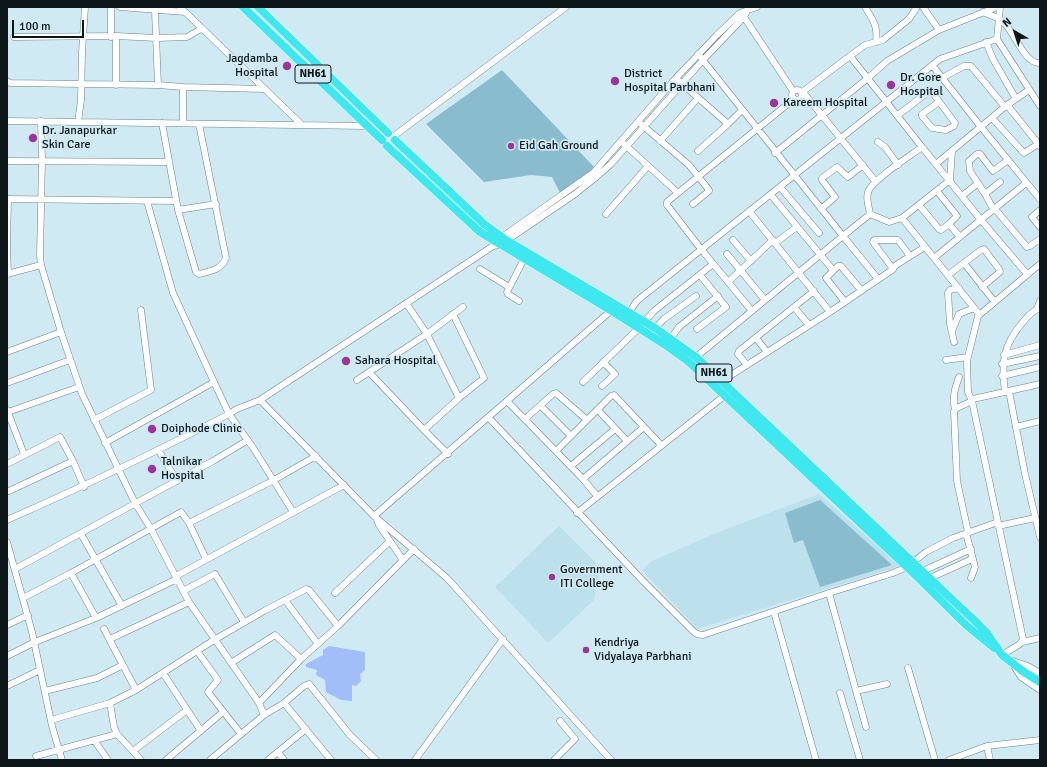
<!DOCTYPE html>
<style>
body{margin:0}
#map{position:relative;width:1047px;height:767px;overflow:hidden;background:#d0eaf3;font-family:Signika,sans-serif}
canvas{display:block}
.frame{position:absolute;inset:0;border:8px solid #0d171a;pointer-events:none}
.north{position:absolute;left:995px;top:12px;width:40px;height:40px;-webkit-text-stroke:3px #d0eaf3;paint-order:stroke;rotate:321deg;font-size:11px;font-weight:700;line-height:16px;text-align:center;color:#0d171a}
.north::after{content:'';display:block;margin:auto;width:14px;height:18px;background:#0d171a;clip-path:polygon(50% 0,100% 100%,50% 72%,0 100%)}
.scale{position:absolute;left:12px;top:20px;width:72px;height:18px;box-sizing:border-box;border:2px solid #0d171a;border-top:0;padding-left:5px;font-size:12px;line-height:14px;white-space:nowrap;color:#0d171a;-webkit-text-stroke:3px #d0eaf3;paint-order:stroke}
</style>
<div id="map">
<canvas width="1047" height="767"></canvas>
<div class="frame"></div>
<div class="north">N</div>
<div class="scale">100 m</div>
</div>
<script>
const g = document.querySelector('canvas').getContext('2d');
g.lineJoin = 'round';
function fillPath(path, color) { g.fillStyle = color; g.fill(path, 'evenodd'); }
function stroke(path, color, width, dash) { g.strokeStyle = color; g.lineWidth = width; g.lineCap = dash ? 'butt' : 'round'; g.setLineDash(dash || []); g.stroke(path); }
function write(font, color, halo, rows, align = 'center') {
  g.font = font + ' Signika,sans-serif'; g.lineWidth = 3.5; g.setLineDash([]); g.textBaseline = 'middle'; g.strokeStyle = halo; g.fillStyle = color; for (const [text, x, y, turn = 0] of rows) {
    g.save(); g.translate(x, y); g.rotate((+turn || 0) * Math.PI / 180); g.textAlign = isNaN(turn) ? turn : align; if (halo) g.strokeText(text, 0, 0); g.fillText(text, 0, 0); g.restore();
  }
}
fillPath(new Path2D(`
 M819,494L901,566L697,629L642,570L652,561L716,533Z
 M559,526L600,567L594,600L548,643L495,587Z`), '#bce0ec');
fillPath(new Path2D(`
 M502,70L595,168L561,195L552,177L531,175L484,182L426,124Z
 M820,500L892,565L820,587L803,540L794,543L785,513Z`), '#89bdce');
fillPath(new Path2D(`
 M329,646L365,652V670L360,674L361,681L356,686L352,685V701L341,700L326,692L325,680L316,675L317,670L306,667V664L323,655V650Z`), '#a1bef9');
const minor = new Path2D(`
 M120,7L185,12
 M180,7L302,125
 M865,7C873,20 878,26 876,42
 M923,7L939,30
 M1000,7L997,39L1040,106
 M155,11L158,85
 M983,12C990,15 998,17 1003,22C1015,32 1024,64 1040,63
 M742,14L793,91
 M14,37L116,36L157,38L187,37L201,29
 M111,37V7
 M986,42L993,59L1016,99
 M850,56L865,45L883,40L909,19L917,7
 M932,65L981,127L1040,199
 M942,78L964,66H971L1005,107
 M7,81L10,83L158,85L183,87L265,89
 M679,81L728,124L742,110
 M116,85V36
 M792 95a5 5 0 1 1 10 0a5 5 0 1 1-10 0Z
 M803,92L876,182
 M801,93L850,56L922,147C910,156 875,178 869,190C865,197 869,207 870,214L843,236L878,279
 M1007,105L1040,146
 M898,115L928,92H932L955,123L954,126L946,130L932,128L922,116V114L939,102
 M992,118L1024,153L1040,143
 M7,121L367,126L379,124
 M41,121L42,160L40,256L41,265L61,332
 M78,122L81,100L82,52L85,7
 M162,123L178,210L196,272L199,274C211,271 221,270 226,258L199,124
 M183,123V87
 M641,124L689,165L709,190V191L693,204
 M394,136L566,7
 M660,141L698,98
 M878,142L885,147L898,165
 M624,144L678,193L794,99
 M922,147L981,220L1027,274
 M698,151L728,124
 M775,153L868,78L887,61L939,30L997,7
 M7,161L168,162
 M936,164L1007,105L1029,90
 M780,187L819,233
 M937,191L957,216L949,224L960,237
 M678,193L667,202V205L701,249L752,311
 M985,194L1000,182
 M771,195L833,270
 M962,196L977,184
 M7,199L176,201
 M8,199L7,247L8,274
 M147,201L173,293L214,382L229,414L254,449L293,512
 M919,205L939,229L941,230L949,224
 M821,209L835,197L822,180V178L837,167L848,177L863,165
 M995,209L1027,247L1030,246L1040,239
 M178,210L216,204
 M994,210L985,194L970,171L969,161L977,154H980L993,171L1008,160
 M1040,210L1032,217L1040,227
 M749,211L830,312
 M606,214L648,166
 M870,214L889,222L902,218L950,180L952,151
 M902,218L979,314
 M499,239L593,173L676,78L717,35L740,13L757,7
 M733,240L751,261
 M775,243L797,227
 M727,254L765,300
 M934,258L1026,183
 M964,263L994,301
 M480,269L509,287
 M893,269L873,242L874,240H898L910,256
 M7,274L41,265
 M948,275L981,250L984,249L999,269L1000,272L982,287
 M728,282L773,240
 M519,301L508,294L507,292L524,259
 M845,302L826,278L838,266H841L861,290
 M406,303L427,334L459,398L424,430L448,454
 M794,307L809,325
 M1037,309L1040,301
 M453,314L484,378L459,398
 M627,316L636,302L643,296L940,59L997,39
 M644,322L654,311L713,264
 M655,328L664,319L696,296
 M697,329L726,307L700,275
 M952,331L959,314L974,308
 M671,338L679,327L718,296
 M756,338L767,352
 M954,342L950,324L948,293L950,290L959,288
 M7,352L61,332L82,394L135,503L151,529L189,602L259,703L264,715L210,760
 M1004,355L1040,345
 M696,357L843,236L698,54
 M946,360L968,357
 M1002,364L1040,356
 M747,365L738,354L739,351L814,291
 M369,372L424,430
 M1002,376L1040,367
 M357,380L427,334L463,307
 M722,381L830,312L892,270L896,265L925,247
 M583,382L639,328
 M7,383L70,360
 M602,386L615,374L603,362
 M1009,391L1025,474L1040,537
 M1005,392C1001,362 1003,345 1023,322C1028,316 1033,310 1040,308
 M260,400L374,516L613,309
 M508,402L583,479L597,496
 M541,406L571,436
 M7,410L24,454
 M598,410L627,441
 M955,410C952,397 955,388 959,377
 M8,412L79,387
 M489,418L644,582L694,632L697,634L703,635L829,593L893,573L907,567L926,552L953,538L998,522
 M525,419L553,394L556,393L587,420
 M94,420L151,390L141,310
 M1016,427L1040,421
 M105,443L214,382
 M159,451L177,481
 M556,451L611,396L614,395L661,445
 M7,464L60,437L73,461L84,487
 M571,466L615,429
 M583,479L644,427
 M9,491L73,461
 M577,513L724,396
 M374,516L447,578L611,760
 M376,517L379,525L403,560
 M7,520C82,487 156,452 229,414L237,409L260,400L493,246L500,245L575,194L595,178L611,164L703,60L744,17L747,11
 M189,523L274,480L316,456
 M998,526L1035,518
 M968,532L957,481L954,411L957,408L972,401L968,392L967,361L978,316L1040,264
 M966,533L975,567L971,578
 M81,534L122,606
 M7,542L32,632L52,726L62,760
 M15,569L213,461L248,440
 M923,571L971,549
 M71,573L96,618
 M176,576L344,485
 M930,578L972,559
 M183,591L215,574L244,622
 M335,593L389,542
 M829,593L866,727
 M23,598L71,573L181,512L189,523L206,559
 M285,600L318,644
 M774,612L816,760
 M7,625L28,615
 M104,629L136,690
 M110,639L189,602
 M1022,642L1040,638
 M197,651L218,680L208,692L241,734
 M1002,655L1020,644L1023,639L972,401L973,399L1040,384
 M7,656L35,642L96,618L177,579
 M1013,661L1028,666L1040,673
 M231,663L275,635L301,659
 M1014,666L1021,677L1040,690
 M908,668L935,760
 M163,673L201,731
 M7,686L40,670
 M45,691L97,678L123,665
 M856,691L887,684
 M840,693L860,760
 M110,703L114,727L117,734L141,760
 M259,703L301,659L338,626L414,549
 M284,703L304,686L309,684L350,735L376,760
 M264,715L284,703L331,760
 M51,720L110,703L136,690L214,640L264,611L306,589L309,590L338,626
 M94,740L108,760
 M987,746L990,760
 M133,751L187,710
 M278,752L284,760
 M36,756L117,734
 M166,760L223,712
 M268,760L306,729
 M415,760L503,639
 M554,760L575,739L560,721
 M949,760L987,746L1040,740`);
const highway = new Path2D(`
 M243,7L382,140
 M258,7L388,133
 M395,140L484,224L506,240L655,328L696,357L978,624L987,633L1002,655L1024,672L1040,682
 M387,146L480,232L612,311L664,344L689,362L907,567L966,625L994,648`);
stroke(minor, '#6b838c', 7);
stroke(highway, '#fff', 9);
stroke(minor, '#fff', 6);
stroke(highway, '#3ee8ee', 8);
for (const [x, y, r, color] of [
 [287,66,5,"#9d3599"],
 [615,81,5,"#9d3599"],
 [891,85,5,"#9d3599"],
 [774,103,5,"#9d3599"],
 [33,138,5,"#9d3599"],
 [511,146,4,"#9d3599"],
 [346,361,5,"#9d3599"],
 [152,429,5,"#9d3599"],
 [152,469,5,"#9d3599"],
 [552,577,4,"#9d3599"],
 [586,650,4,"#9d3599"]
]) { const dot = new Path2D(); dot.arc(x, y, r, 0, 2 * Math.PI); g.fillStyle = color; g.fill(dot); stroke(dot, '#d0eaf3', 1.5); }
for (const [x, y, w] of [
 [313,74,36],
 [714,373,36]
]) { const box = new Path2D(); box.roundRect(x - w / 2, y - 9, w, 18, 3); g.fillStyle = '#d0eaf3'; g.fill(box); stroke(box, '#0d171a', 1); }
write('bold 11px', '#0d171a', null, [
 ["NH61",313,74],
 ["NH61",714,373]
]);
write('12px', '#0d171a', '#d0eaf3', [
 ["Jagdamba",278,59,"right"],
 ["Hospital",278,73,"right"],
 ["District",624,74],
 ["Hospital Parbhani",624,88],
 ["Dr. Gore",900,78],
 ["Hospital",900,92],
 ["Kareem Hospital",783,103],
 ["Dr. Janapurkar",42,131],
 ["Skin Care",42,145],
 ["Eid Gah Ground",519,146],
 ["Sahara Hospital",355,361],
 ["Doiphode Clinic",161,429],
 ["Talnikar",161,462],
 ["Hospital",161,476],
 ["Government",560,570],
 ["ITI College",560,584],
 ["Kendriya",594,643],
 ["Vidyalaya Parbhani",594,657]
], 'left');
</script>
